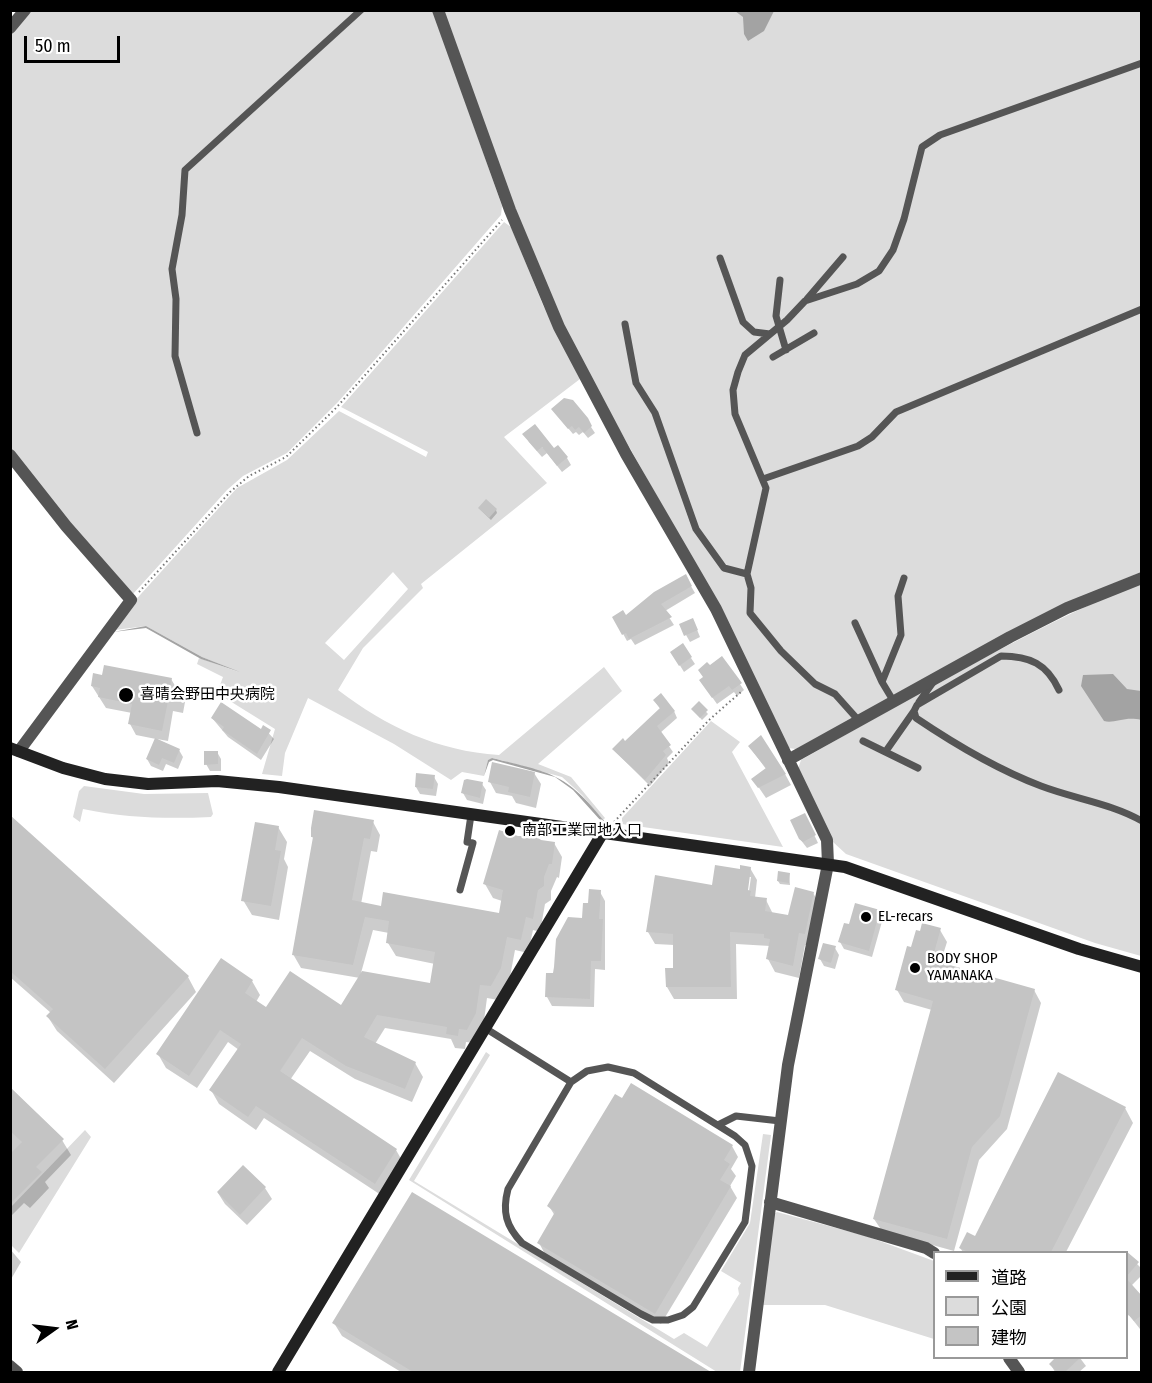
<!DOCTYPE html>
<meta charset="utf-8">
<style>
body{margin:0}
#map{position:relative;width:1152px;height:1383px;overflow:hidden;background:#fff;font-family:"Fira Sans Condensed","Noto Sans JP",sans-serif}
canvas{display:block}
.frame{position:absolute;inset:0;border:12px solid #000;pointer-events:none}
.legend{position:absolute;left:933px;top:1251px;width:195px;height:108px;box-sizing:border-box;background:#fff;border:2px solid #999;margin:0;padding:8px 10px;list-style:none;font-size:18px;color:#000}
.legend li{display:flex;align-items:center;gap:12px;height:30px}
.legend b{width:30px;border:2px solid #999}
.north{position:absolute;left:24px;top:1299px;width:60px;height:60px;-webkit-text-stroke:4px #fff;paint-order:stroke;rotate:76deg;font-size:16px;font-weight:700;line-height:24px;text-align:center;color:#000}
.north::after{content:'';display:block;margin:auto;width:21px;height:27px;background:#000;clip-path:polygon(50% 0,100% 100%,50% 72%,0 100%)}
.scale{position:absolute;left:24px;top:36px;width:96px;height:27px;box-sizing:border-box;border:3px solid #000;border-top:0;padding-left:8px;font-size:18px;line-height:21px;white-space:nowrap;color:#000;-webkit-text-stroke:4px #fff;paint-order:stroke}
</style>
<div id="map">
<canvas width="1152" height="1383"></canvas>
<div class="frame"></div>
<ul class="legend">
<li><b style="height:8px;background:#222"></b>道路</li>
<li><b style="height:16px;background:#dcdcdc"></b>公園</li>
<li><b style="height:16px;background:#c4c4c4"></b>建物</li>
</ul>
<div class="north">N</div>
<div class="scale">50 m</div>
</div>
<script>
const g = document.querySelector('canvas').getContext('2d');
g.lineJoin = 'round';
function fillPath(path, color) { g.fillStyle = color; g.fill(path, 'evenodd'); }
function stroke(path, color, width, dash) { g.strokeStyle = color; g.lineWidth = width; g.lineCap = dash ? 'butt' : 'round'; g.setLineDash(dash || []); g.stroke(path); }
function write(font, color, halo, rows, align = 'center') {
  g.font = font + ' "Fira Sans Condensed","Noto Sans JP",sans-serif'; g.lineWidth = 5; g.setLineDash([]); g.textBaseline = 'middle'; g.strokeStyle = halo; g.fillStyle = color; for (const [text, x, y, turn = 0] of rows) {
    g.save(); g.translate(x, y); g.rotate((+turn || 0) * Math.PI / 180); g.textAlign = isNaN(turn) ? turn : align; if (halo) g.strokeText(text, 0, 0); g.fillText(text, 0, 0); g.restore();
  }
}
fillPath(new Path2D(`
 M31,11H433L502,206L501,215L338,402L287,453L243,476L227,490L133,594L83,542L11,450L10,34Z
 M444,11H1141V572L1064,604L796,749L788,748L719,607L585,368L554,304L511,198Z
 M504,222L511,227L543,305L580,379L504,437L547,483L421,584L423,588L363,648L338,690C387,727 437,751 499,755L604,667L622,691L538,764L571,777L605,818L603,820L582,795L562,777L493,758L488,760L484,776L462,772L451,780L394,744L308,698L285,753L282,776L262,774L275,729L217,693L223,677L197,664L199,658L239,672L202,657L146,626L115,630L131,605L237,488L287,460L339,411L426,457L428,452L341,407ZM393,572L408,589L344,660L325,643Z
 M1141,582V956L1095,943L846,854L833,842L798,769L801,760C913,697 1023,632 1141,582Z
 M711,721L740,742L732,752L783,847L622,824V818Z
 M84,786L144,794L208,793L213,814L211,817C167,819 126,818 83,809L80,822L73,817L79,791Z
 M486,1052L490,1055L414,1181L674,1339L684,1333L707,1347L739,1294L738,1288L741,1283L721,1271L750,1223L763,1134L771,1135L740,1372H717L409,1180Z
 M85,1130L91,1137L19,1253L11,1245V1207Z
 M777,1212L866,1236L934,1261V1339L825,1305H763L774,1214Z`), '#dcdcdc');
fillPath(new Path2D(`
 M735,11L774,10V11L764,31L748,41L744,34L743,17Z
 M146,626L202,657L240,672L201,659L146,628L113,632Z
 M1113,674L1127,689L1141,691V720C1125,716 1114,724 1104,721L1081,686L1083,675Z
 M492,758C551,773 565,772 605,822L601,821L573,790L555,777L493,760L489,762L484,776L488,760Z`), '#a3a3a3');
fillPath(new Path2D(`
 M557,415L591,427L595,433L588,438L583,432L579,435L576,432L573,434Z
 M528,441L567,458L571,465L562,472L547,453L542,457Z
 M496,510L497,513L491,520L482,511Z
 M685,576L695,593L665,611L674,625L635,645L631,639L627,641L614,617H625Z
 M696,627L700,637L690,642L686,635Z
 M691,658L695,664L684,672L676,659Z
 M722,658L744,690L737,696L734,692L717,704L705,687L710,667Z
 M171,679L185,702L183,713L173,711L168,741L157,739L179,750L183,757L178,769L166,764L163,771L151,766L147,759L156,739L136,735L130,724L132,713L106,708L92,686Z
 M654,700L674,711L677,718L660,733L673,752L667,758L669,763L650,786L613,749L625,743L661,710Z
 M699,704L708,714L702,720L695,712Z
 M212,718L261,731L263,727L274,739L261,760L228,737Z
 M749,746L785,774L791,785L766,798L753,779L766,769Z
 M217,752L221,759V771H210L206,764Z
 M534,773L541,784L536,808L516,803L512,796L496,793L490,782Z
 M434,777L438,784L436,796L420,794L416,787Z
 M482,784L486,790L483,804L467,800L463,793Z
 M10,817L188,977L196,992L114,1083L57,1031L48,1017L51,1013L10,977Z
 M373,822L380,835L377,852L371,851L361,904L382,908L500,914L502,901L493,898L485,884L517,838L554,843L562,857L559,878L557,877L551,891V900L545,904L540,932L533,930L528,953L515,950L509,982L498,1000L487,998L483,1028L475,1043L466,1042L465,1049L455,1048L451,1039L385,1028L375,1044L415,1063L423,1077L412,1102L355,1079L310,1051L290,1080L396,1150L404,1164L384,1197L264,1118L256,1130L219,1104L211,1090L239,1050L228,1042L197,1088L166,1068L158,1054L252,981L260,995L256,1002L266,1009L341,1007L360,978L301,968L293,954L314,841L312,836ZM373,930L389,933L388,943L396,956L435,964L431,984L361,973Z
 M808,822L818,843L807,848L800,839Z
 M278,827L287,842L284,859L288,867L279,920L252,915L243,900Z
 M750,868L757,880L755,898L766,900L773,914L789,917L813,893L820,905L811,946L805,945L799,978L775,972L768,959L770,946L736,944L737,999H674L667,987L675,969L674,945L655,944L648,932L713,886ZM748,877H751L748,898H745Z
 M789,874L790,885L780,884L778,881Z
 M600,892L605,901V970L595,969L594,1007L552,1006L547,997L554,974Z
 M879,911L883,918L872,957L844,949L840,942L850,926Z
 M940,930L947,942L940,964L1034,990L1041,1003L1007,1129L979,1160L954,1251L882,1231L874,1219L932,1010L904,1002L897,990L912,949Z
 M835,948L839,955L835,969L824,966L820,959Z
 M10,1089L62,1140L71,1155L45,1182L49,1188L30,1208L24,1203L10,1217Z
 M1125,1108L1133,1123L1066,1252H963L960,1248L976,1238Z
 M732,1146L738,1157L731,1169L736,1176L730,1186L737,1198L661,1324L545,1254L539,1243L555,1216L549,1206Z
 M243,1167L265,1188L272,1199L247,1225L225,1204L218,1193Z
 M412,1194L708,1372H401L342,1336L334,1323Z
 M10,1249L21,1262L10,1281Z
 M1126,1253L1142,1269V1275L1131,1286L1142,1298L1140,1329L1129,1315L1126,1317Z
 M1057,1358H1080L1086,1366L1079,1372H1055L1051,1365Z`), '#0003');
fillPath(new Path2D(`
 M564,398L573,400L588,418L592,426L584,433L579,427L575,430L572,426L568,429L551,409Z
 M535,424L554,448L558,445L568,457L557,466L542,447L537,451L522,434Z
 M486,499L497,509L489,518L478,508Z
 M686,574L692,586L661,604L672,617L629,639L626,633L622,635L612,617L623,610L626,615L654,592Z
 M693,618L698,630L684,636L679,624Z
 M683,643L692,657L679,666L670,652Z
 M722,656L742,683L732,690L729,686L712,698L699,680L703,677L698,670L707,662L710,665Z
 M104,665L172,678L170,687L180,689L177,702L168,701L162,731L128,724L132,704L98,697L100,688L91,686L93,673L102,675Z
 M661,693L675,711L657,726L671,745L663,751L666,755L645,780L612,749L623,738L625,741L660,708L653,700Z
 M699,701L708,710L700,718L691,709Z
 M221,702L261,729L263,725L271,730L257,754L222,730L224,727L211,718Z
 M761,735L786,774L758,788L751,779L766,768L748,746Z
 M155,738L180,749L174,763L162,758L159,765L146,759Z
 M204,751H218V764L204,765Z
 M492,762L535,772L530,797L508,792L509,787L488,782Z
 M416,773L435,775L433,789L415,787Z
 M467,779L483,782L480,798L461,793L464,780Z
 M314,810L374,820L370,839L364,838L352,900L381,906L383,892L499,913L503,890L483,884L499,830L518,836H536L541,840L555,842L552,864H549L544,877V886L538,890L533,919L526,917L521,940L507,937L501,968L491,986L480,985L476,1013L467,1030L459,1029L458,1036L446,1034L447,1027L377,1015L364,1037L416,1062L405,1089L346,1066L302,1038L280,1071L397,1149L375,1184L256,1106L248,1117L209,1090L241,1044L220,1030L189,1076L156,1054L221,958L253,980L245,993L266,1007L290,971L341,1005L362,971L430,983L435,952L386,943L389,921L365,917L353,965L292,955L313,837H311V828Z
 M805,813L816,835L803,842L799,839L790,820Z
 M10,815L189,976L105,1069L46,1016L53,1009L10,971Z
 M255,822L279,826L275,850L281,851L271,906L241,901Z
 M715,865L740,869V865L751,867L748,890L751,891L750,896L767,898L765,911L788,915L795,887L814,892L805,934L799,933L793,966L766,959L770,939L764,938V934L730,932L731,987H666L665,968H673V934L646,932L655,875L712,885Z
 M778,871L790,873L789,883L777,881Z
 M589,889L601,890L599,919H603L601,961H591L590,999L545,997L546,973H553L554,967L556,939L568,917L582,918L583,903H588Z
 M855,903L880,910L869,951L838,942L844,923L849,924Z
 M922,923L941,928L932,960L1035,989L1000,1116L972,1147L947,1239L873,1219L933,1001L895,990L907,946L911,947L916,930L920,931Z
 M823,943L836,946L831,963L818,959Z
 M1058,1072L1126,1107L1051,1252H968L959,1248L967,1232L975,1236Z
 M631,1083L733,1145L724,1160L730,1164L720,1180L731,1186L655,1314L537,1243L555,1212L547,1206L615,1094L622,1098Z
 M10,1087L64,1139L36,1167L42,1172L10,1204V1154L22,1142L10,1131Z
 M243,1165L266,1187L240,1215L217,1192Z
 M412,1192L711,1372H413L332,1323Z
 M1126,1251L1139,1262L1126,1277Z
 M1126,1278L1142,1296V1315L1134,1321L1126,1312Z
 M1055,1358H1080L1065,1372H1057L1049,1364Z`), '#c4c4c4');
stroke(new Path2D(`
 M139,592L230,492L249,476L286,457L336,408L502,220
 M614,822L709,720L742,691`), '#777', 2, [1.5, 3]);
stroke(new Path2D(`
 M720,258L743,322L754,332L770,334
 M780,280L776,316L786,350
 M807,299L843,257
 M625,324L636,383L655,413L696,529L724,568L747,574
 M773,357L814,333
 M197,433L175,356L176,299L172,269L182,215L185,170L361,10
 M763,479L858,446L872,437L896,412L1142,309
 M855,623L882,682
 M1059,690C1047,664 1030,656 1001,656L917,705L914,711L916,718C956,745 996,769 1041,786C1075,799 1110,803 1142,821
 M894,702L882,682L901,635L898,596L904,578
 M919,702L934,681
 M860,722L835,694L815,684L781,651L750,613L751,588L747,574L766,488L735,414L733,390L738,372L745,355L787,320L805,301L857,284L879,271L893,250L904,219L922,147L940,135L1142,63
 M863,741L918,768
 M886,751L914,711
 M460,890L473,843L467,842L471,815
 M485,1028L571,1082
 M608,1067L634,1073L735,1136L745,1145L752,1166L745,1222L693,1307L683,1315L668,1320H653L641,1314L522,1243C506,1226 502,1212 508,1189L571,1082L587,1071Z
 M718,1125L736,1116L780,1121`), '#555', 7);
stroke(new Path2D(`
 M438,10L510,210L559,327L626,454L716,609L827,840L828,864L788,1065L749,1372
 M10,28L25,10
 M10,455L66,526L131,600L19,751
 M788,760L1010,637L1067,608L1142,578
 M770,1202L926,1248L934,1253
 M1009,1358L1019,1372
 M10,1366L17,1372`), '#555', 12);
stroke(new Path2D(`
 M10,748L63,768L105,779L148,784L217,781L279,787L845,867L1079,949L1142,967
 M278,1372L602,834`), '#222', 12);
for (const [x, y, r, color] of [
 [126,695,8,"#000"],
 [510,831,6,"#000"],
 [866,917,6,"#000"],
 [915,968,6,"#000"]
]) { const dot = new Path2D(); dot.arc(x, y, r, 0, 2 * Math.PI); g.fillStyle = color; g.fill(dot); stroke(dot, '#fff', 2); }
write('15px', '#000', '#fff', [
 ["喜晴会野田中央病院",140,695],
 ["南部工業団地入口",522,831],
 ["EL-recars",878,917],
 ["BODY SHOP",927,959],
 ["YAMANAKA",927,976]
], 'left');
</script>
